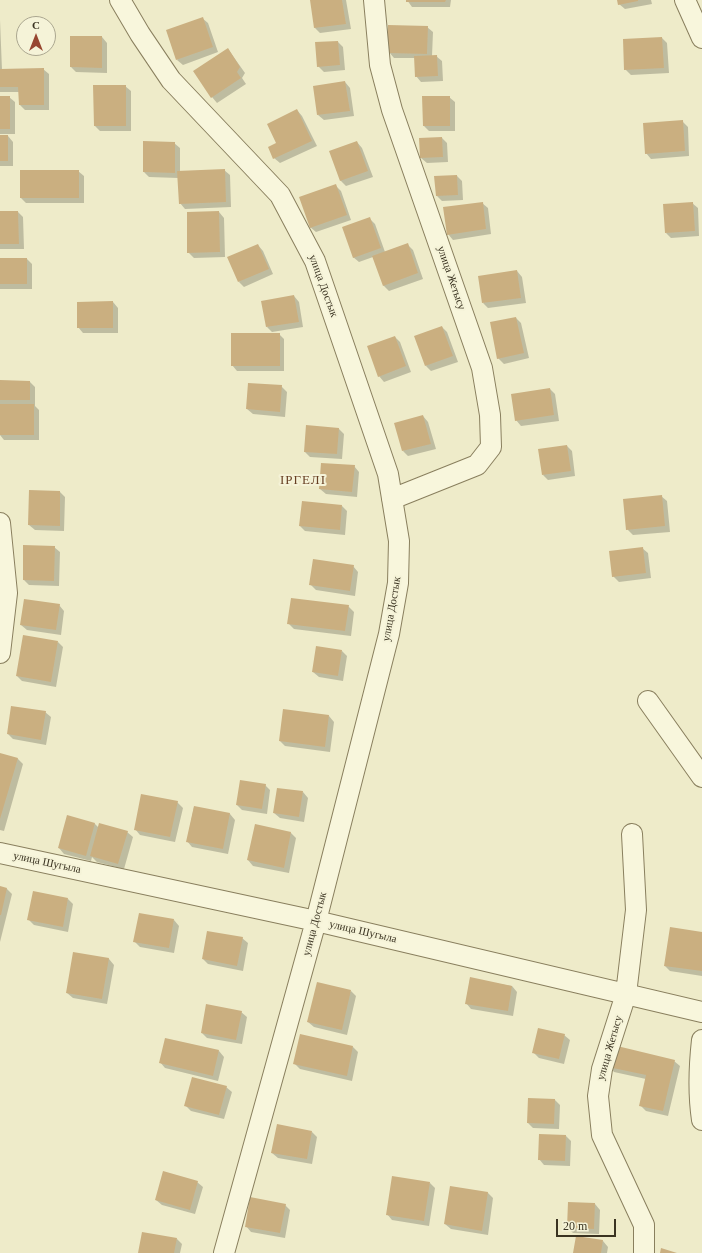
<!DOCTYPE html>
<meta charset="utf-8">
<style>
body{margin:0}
#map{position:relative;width:702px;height:1253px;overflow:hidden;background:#eeebc9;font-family:"Times New Roman",serif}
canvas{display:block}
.north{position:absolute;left:16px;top:16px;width:40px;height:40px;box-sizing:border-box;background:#f5f3d8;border:1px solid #aaa68f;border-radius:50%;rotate:0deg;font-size:11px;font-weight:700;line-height:16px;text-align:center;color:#3a3321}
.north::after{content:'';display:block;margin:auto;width:14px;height:18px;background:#974630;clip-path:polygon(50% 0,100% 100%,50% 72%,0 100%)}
.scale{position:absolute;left:556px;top:1219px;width:60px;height:18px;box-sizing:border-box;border:2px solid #3a3321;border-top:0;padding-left:5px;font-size:12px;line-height:14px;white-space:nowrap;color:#3a3321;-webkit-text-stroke:3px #f5f3d8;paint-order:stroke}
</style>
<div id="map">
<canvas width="702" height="1253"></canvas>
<div class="north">С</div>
<div class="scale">20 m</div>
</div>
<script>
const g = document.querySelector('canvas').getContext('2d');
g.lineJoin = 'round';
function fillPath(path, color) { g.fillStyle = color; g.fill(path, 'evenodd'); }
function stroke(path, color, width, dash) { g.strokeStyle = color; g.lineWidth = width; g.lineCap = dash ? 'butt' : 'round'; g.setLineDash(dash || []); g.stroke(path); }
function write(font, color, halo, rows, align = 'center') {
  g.font = font + ' "Times New Roman",serif'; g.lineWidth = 4; g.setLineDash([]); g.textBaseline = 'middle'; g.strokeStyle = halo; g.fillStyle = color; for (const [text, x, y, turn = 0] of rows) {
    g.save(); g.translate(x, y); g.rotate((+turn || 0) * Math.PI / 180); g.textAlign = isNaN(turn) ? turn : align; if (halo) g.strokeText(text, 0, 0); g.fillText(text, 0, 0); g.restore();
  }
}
fillPath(new Path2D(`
 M311,0H346L351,29L320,33L315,28Z
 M407,0H451L450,7H412Z
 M618,0H651L652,4L625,9L619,4Z
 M202,18L208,23L218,52L183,65L177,60Z
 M0,20L2,70L43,69L49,74V110H25L20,105V92H0Z
 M427,27L433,32L432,56H436L442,61L443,81L421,82L416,76L415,58H394L389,52Z
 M102,37L107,43V73L76,72L71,67Z
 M662,38L667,43L669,73L631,75L625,69Z
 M338,42L343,47L345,70L324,72L318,66Z
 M228,49L245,73L242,78L246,84L217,103L212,97Z
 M345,82L350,88L354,116L324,120L318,115Z
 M125,86L131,91V131H100L95,126Z
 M0,97H9L15,102V134H0Z
 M449,97L455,102V131H429L424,126Z
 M297,110L302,116L317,146L280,163L274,158L277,143Z
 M682,121L688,127L689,156L651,159L646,153Z
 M0,136H8L13,142V166H0Z
 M442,138L447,143L448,162L427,163L421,158Z
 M357,142L362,148L373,177L346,186L341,181L330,152Z
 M174,143L180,148V172L224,170L230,175L231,207L185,209L180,203L178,178L149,177L144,172Z
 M21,171H78L84,176V203H26L21,198Z
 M457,176L462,181L463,200L442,201L437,196L436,177Z
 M336,186L341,191L351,220L316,232L310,227Z
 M482,203L488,208L491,234L453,240L448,234Z
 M692,203L698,208L699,236L671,238L666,233Z
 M0,212H18L23,217L24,249H0Z
 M219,212L224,218L225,257L194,258L188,252Z
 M369,218L375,224L385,252L407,244L413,250L423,279L389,291L384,286L373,257L359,262L353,257Z
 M258,245L263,251L273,274L244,287L239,282Z
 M0,259H27L32,264V289H0Z
 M517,271L522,277L526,303L488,308L483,303Z
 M294,296L299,302L303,327L272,332L267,327Z
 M113,302L118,308V333H83L78,327Z
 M516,318L521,323L529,358L504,364L498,358Z
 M442,327L447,332L458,362L431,371L426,366Z
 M279,334L284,339V371H237L232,365Z
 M395,337L400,342L411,372L384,382L379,376Z
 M0,381L30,382L35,387V406L39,410V440H4L0,435Z
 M281,386L287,392L285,417L253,414L247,409Z
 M550,389L555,394L559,421L521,426L516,420Z
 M423,416L428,422L436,449L408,456L403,451Z
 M307,426L339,429L344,434L342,459L310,457L305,452Z
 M567,446L572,451L575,476L548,480L543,475Z
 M354,466L359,472L357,497L326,494L320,489Z
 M60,492L65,497L64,531L35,530L29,525Z
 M661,496L667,501L670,532L633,535L627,529Z
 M342,506L347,511L345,535L305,531L300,526Z
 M54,547L60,552L59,586L29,585L24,580Z
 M642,548L648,553L651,578L619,582L613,576Z
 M353,566L358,572L355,596L316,590L310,584Z
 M59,605L64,611L61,635L27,630L21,625Z
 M348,606L354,612L351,636L294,629L288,623Z
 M58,642L63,647L56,687L22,681L17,676Z
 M342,651L347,656L343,681L319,677L313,672Z
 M45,712L51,717L46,745L13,739L8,734Z
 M329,716L334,722L330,752L285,746L280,741Z
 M0,754L18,759L23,764L4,831L0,830Z
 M265,785L270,790L267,814L242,810L237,805Z
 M303,792L308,798L304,822L280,818L274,813Z
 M177,802L183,808L175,842L140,835L135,829Z
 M194,807L230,814L235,820L228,854L192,847L187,841Z
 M68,816L95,824L99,828L127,832L133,837L124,869L97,862L92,857L91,861L64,854L59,848Z
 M256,826L291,833L296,838L289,873L253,866L248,860Z
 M0,887L7,889L12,894L0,942Z
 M68,899L73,904L68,932L34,925L29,920Z
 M174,920L179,926L174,953L140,947L134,941Z
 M702,933V976L670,971L665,966Z
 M242,938L248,943L243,971L208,964L203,959Z
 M74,953L109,959L114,965L107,1004L73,998L67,993Z
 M470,979L512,986L517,992L513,1016L471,1009L466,1003Z
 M351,991L356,996L347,1035L314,1027L308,1022Z
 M241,1012L247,1017L242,1044L207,1038L202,1033Z
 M564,1035L570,1040L564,1064L539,1058L533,1052Z
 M353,1047L358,1052L352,1081L300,1069L294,1063Z
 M219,1051L224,1057L218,1081L165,1068L160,1062Z
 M674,1061L680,1066L668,1116L646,1111L640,1105L646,1079L614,1072L609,1066Z
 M226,1087L232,1092L224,1119L191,1111L185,1105Z
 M554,1099L560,1105L559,1129L533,1128L528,1123Z
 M312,1132L317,1137L312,1164L278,1158L272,1153Z
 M566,1136L571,1141L570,1166L544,1165L539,1159Z
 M197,1182L203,1187L195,1214L162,1205L156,1200Z
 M430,1183L435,1188L429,1226L392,1220L387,1214Z
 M451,1187L488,1193L493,1198L488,1235L451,1229L445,1224Z
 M595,1204L600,1210L599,1234L573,1233L568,1228Z
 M285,1205L290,1210L285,1238L251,1232L246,1226Z
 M177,1239L182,1244L180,1253H139Z
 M603,1241L608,1247L607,1253H574Z`), '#0003');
fillPath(new Path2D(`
 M310,0H342L346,24L314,28Z
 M406,0H446L445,2H406Z
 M617,0H638V1L618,5Z
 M203,17L213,47L176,60L166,30Z
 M388,25L428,26L427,54L388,53Z
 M70,36H102V68L70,67Z
 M662,37L664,68L624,70L623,39Z
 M338,41L340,65L317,67L315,42Z
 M228,48L240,67L237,72L241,78L211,98L193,71Z
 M437,55L438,76L415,77L414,56Z
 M44,68V105H19L18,87H0V69Z
 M345,81L350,111L317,115L313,86Z
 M93,85H126V126H94Z
 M0,96H10V129H0Z
 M422,96H450V126H423Z
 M297,109L312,141L273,159L268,147L276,143L267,124Z
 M683,120L685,151L645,154L643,123Z
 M0,135H8V161H0Z
 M442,137L443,157L420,158L419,138Z
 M143,141L175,142V173L143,172Z
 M357,141L368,171L340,181L329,151Z
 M225,169L226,202L179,204L177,171Z
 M20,170H79V198H20Z
 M457,175L458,195L436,196L434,176Z
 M336,184L347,215L310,228L299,197Z
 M483,202L486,229L447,235L443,207Z
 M693,202L695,231L665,233L663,204Z
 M0,211H18L19,244H0Z
 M219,211L220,252L187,253V212Z
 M370,217L381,248L353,258L342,227Z
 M408,243L418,273L383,286L372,256Z
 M258,244L269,269L238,282L227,257Z
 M0,258H27V284H0Z
 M517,270L521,298L482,303L478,276Z
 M294,295L299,322L266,327L261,301Z
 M113,301V328H77V302Z
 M516,317L524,353L497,359L490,322Z
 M442,326L453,356L425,366L414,336Z
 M231,333H280V366H231Z
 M395,336L406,366L378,377L367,346Z
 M0,380L30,381V400H0Z
 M248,383L282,385L280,412L246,409Z
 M550,388L554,415L515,421L511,394Z
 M0,404H34V435H0Z
 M423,415L431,444L402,451L394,423Z
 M306,425L339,428L337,454L304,452Z
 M567,445L571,471L542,475L538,449Z
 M321,463L355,465L352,492L319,489Z
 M29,490L60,491V526L28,525Z
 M662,495L665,526L626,530L623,499Z
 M302,501L342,505L340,530L299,526Z
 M23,545L55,546L54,581L23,580Z
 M643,547L646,573L612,577L609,551Z
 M313,559L354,565L350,591L309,585Z
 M291,598L349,605L345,631L287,624Z
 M24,599L60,604L56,630L20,625Z
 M23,635L58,641L51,682L16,676Z
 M316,646L342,650L338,676L312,672Z
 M11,706L46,711L41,740L7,734Z
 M283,709L329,715L325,747L279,741Z
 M0,753L18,758L0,819Z
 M240,780L266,784L262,809L236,805Z
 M277,788L303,791L299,817L273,813Z
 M141,794L178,801L170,837L134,830Z
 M194,806L230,813L223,849L186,842Z
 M67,815L95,823L86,856L58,848Z
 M99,823L128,831L118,864L90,856Z
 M255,824L291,832L284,868L247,860Z
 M0,886L7,888L1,915H0Z
 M33,891L68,898L63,927L27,920Z
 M139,913L174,919L169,948L133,942Z
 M670,927L702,932V971L664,966Z
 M207,931L243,937L237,966L202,959Z
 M73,952L109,958L102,999L66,993Z
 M470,977L512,986L508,1011L465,1004Z
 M317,982L351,990L342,1030L307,1022Z
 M206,1004L242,1011L236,1040L201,1033Z
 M538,1028L565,1034L559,1059L532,1053Z
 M300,1034L353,1046L347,1076L293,1064Z
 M165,1038L219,1050L213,1076L159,1063Z
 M613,1045L675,1060L663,1111L639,1106L646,1075L608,1067Z
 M192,1077L227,1086L219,1115L184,1106Z
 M528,1098L555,1099L554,1124L527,1123Z
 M277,1124L312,1131L307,1159L271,1153Z
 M539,1134L566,1135L565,1161L538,1160Z
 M163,1171L198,1181L190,1210L155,1200Z
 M392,1176L430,1182L424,1221L386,1215Z
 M450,1186L488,1192L482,1231L444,1224Z
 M250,1197L286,1204L280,1233L245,1227Z
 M568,1202L595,1203L594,1229L567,1228Z
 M142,1232L177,1238L174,1253H138Z
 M576,1236L603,1240L601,1253H573Z
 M661,1248L677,1253H660Z`), '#caaf80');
const street = new Path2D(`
 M120,0L140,34L171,80L280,195L315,261L388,474L399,541L398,583L389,634L316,921L224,1253
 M374,0L380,65L392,110L482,368L490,415L491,447L477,465L392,499
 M685,0L702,38
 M0,523L7,593L0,653
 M648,701L702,777
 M632,834L636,910L626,994L602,1069L598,1096L602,1135L644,1225V1253
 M0,853L316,921L702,1012
 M702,1040C699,1067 698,1093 702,1120`);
stroke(street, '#897f5e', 22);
stroke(street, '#f8f6dc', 20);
write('11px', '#3a3321', '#f5f3d8', [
 ["улица Жетысу",451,278,71],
 ["улица Достык",323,286,70],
 ["улица Достык",392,609,-80],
 ["улица Шугыла",47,863,12],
 ["улица Достык",315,924,-75],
 ["улица Шугыла",363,932,13],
 ["улица Жетысу",610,1048,-74]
]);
g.letterSpacing = '1px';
write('13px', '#663f22', '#f5f3d8', [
 ["ІРГЕЛІ",303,481]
]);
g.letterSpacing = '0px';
</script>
